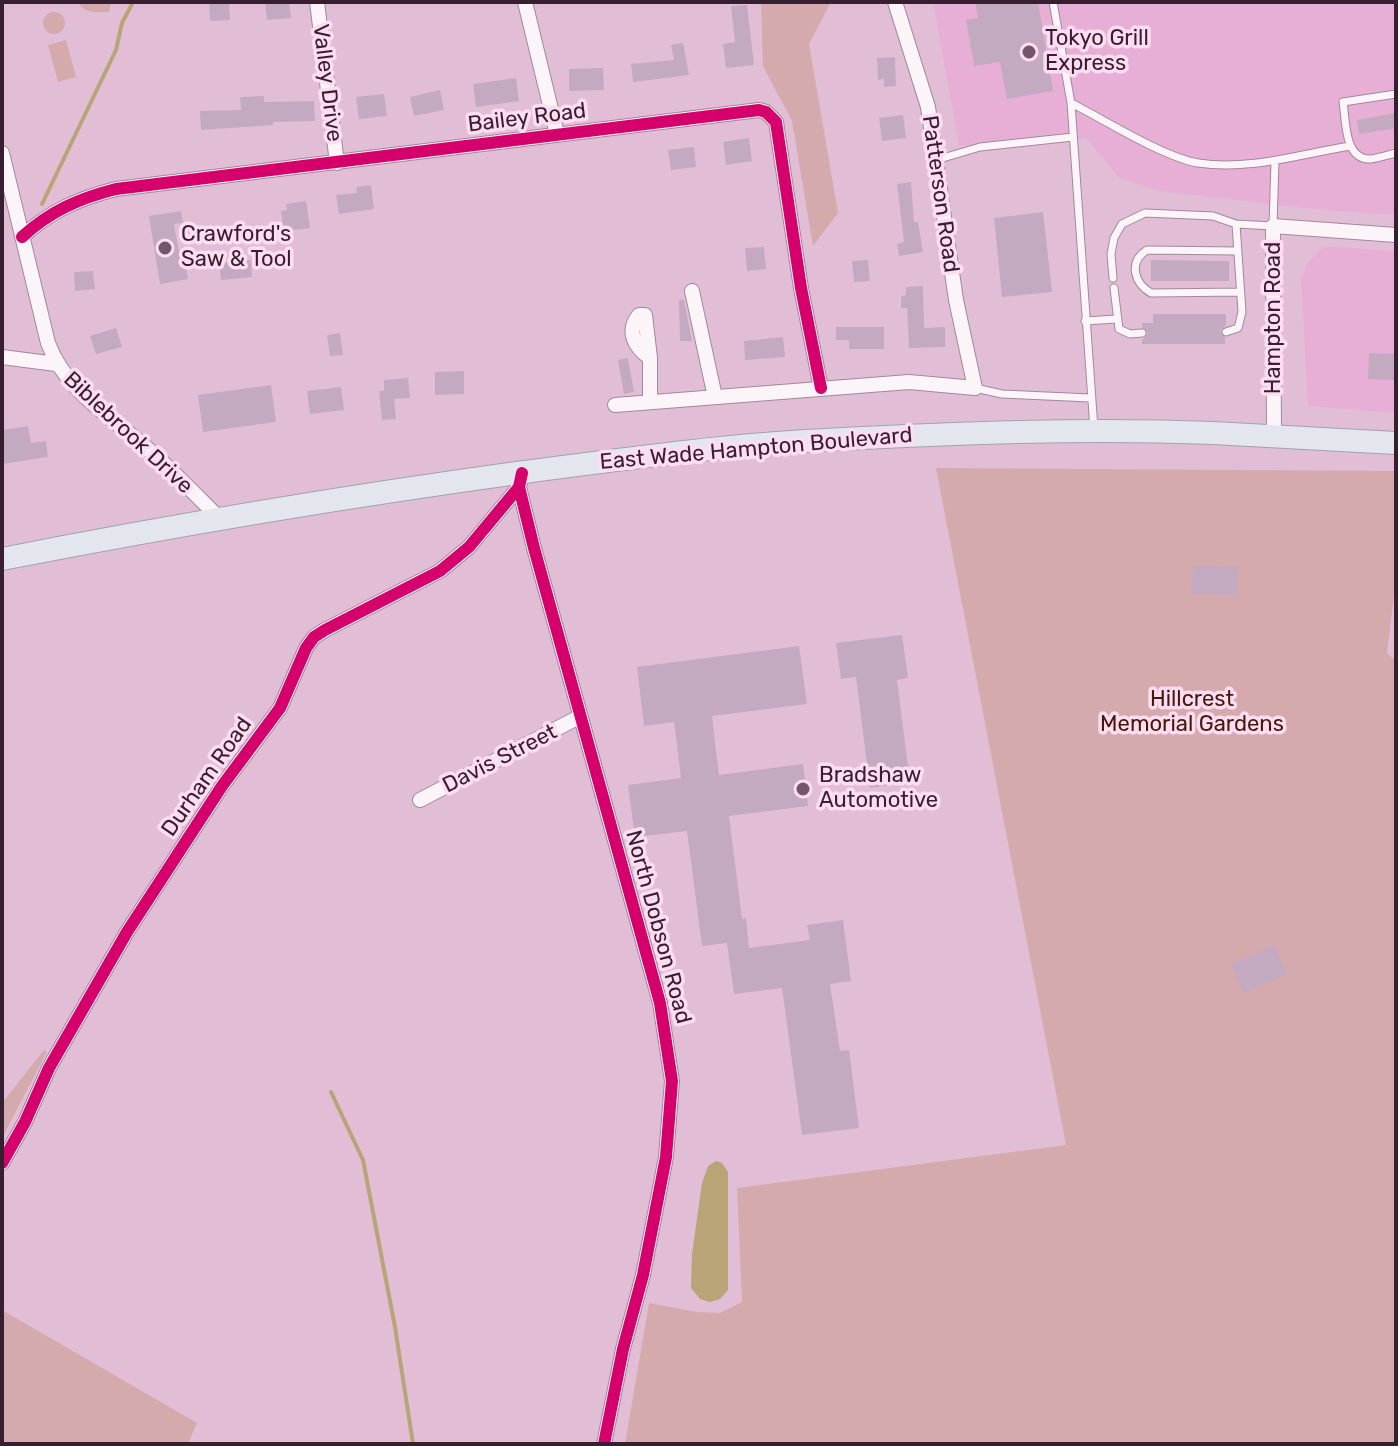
<!DOCTYPE html>
<style>
body{margin:0}
#map{position:relative;width:1398px;height:1446px;overflow:hidden;background:#e2bed6;font-family:Rubik,sans-serif}
canvas{display:block}
.frame{position:absolute;inset:0;border:4px solid #371e30;pointer-events:none}
</style>
<div id="map">
<canvas width="1398" height="1446"></canvas>
<div class="frame"></div>
</div>
<script>
const g = document.querySelector('canvas').getContext('2d');
g.lineJoin = 'round';
function fillPath(path, color) { g.fillStyle = color; g.fill(path, 'evenodd'); }
function stroke(path, color, width, dash) { g.strokeStyle = color; g.lineWidth = width; g.lineCap = dash ? 'butt' : 'round'; g.setLineDash(dash || []); g.stroke(path); }
function write(font, color, halo, rows, align = 'center') {
  g.font = font + ' Rubik,sans-serif'; g.lineWidth = 7; g.setLineDash([]); g.textBaseline = 'middle'; g.strokeStyle = halo; g.fillStyle = color; for (const [text, x, y, turn = 0] of rows) {
    g.save(); g.translate(x, y); g.rotate((+turn || 0) * Math.PI / 180); g.textAlign = isNaN(turn) ? turn : align; if (halo) g.strokeText(text, 0, 0); g.fillText(text, 0, 0); g.restore();
  }
}
fillPath(new Path2D(`
 M933,2H1396V215L1313,209L1158,191L1119,178L1086,138L959,146Z
 M1324,246L1396,251V413L1308,406L1301,280L1308,262Z`), '#e7afd5');
fillPath(new Path2D(`
 M78,2H111L109,12C96,12 84,14 78,2Z
 M761,2H831L809,44L838,213L813,246L792,121L763,66Z
 M43 23a11 11 0 1 1 22 0a11 11 0 1 1-22 0Z
 M66,40L76,77L58,82L48,45Z
 M936,468L1396,471V579L1387,653L1396,661V1444H625L649,1303L696,1312L720,1313L742,1302L737,1188L1066,1145Z
 M44,1050L47,1052L2,1138V1103Z
 M2,1310L197,1423L188,1444H2Z`), '#d4aaac');
fillPath(new Path2D(`
 M716,1161L722,1163L728,1172V1290L720,1299L710,1302L700,1299L691,1288L692,1254L702,1183L708,1166Z`), '#b9a478');
stroke(new Path2D(`
 M42,204L116,50L122,23L133,2
 M331,1092L363,1160L395,1327L413,1444`), '#b9a478', 4);
fillPath(new Path2D(`
 M209,2H229L230,20L210,21Z
 M265,2H289L291,18L267,20Z
 M975,2H1038L1053,91L1007,99L1000,62L974,66L966,20L978,18Z
 M747,5L754,65L726,68L723,44L735,42L731,6Z
 M683,43L689,75L633,82L631,64L674,60L671,45Z
 M895,57L896,86L884,87V79L878,80L877,58Z
 M603,68L604,90L569,91V69Z
 M516,78L519,101L476,107L473,84Z
 M440,90L444,110L414,116L410,97Z
 M384,94L387,116L359,119L356,97Z
 M264,96V102L314,101L315,121L273,122V125L201,130L200,111L241,110L240,97Z
 M1396,113V128L1359,134L1357,120Z
 M903,115L906,138L882,141L879,118Z
 M749,138L752,161L726,165L723,142Z
 M694,147L696,167L671,170L668,150Z
 M911,182L914,222H918L923,252L899,256L897,244L904,242L897,184Z
 M371,185L374,209L339,214L336,195L357,193L356,187Z
 M306,201L310,228L284,231L281,211L287,210L286,204Z
 M181,211L183,223L174,224L179,251L183,250L188,279L160,284L149,216Z
 M1043,212L1052,292L1002,297L994,218Z
 M764,247L766,269L747,271L745,248Z
 M251,260L252,277L221,280L219,263Z
 M868,260L870,281L854,282L852,261Z
 M1151,260L1229,261V281H1151Z
 M93,271L95,289L75,291L74,272Z
 M923,286L924,328L945,327V347L909,348L907,308H901V296L906,295V287Z
 M679,300H684L692,341H680Z
 M1153,314H1226V325L1220,331L1225,338V344H1142V340L1148,333L1142,327V323H1153Z
 M836,327H884V349H849V340H836Z
 M116,328L122,347L96,354L90,336Z
 M340,333L343,355L330,356L327,335Z
 M783,337L785,357L745,360L744,341Z
 M1369,353L1396,354V380L1368,379Z
 M628,358L634,392L624,394L618,360Z
 M464,371V394L435,395V372Z
 M408,378L410,398L394,399L396,419L382,420L379,391H384V380Z
 M271,385L276,422L203,432L198,395Z
 M341,387L344,410L310,414L307,391Z
 M28,426L31,443L46,441L48,457L2,464V430Z
 M1193,565L1238,567L1237,595L1191,594Z
 M902,635L908,678L897,680L910,782L870,788L856,677L841,679L836,643Z
 M799,646L807,704L712,716L719,775L803,764L808,806L729,816L742,919L746,918L749,948L810,940L807,925L843,920L851,981L830,984L840,1051L849,1050L859,1128L802,1135L782,988L734,994L727,943L702,946L687,831L635,837L628,785L681,778L674,722L644,726L637,667Z
 M1274,945L1287,974L1244,993L1231,964Z`), '#c4aac0');
const lane = new Path2D(`
 M1053,2L1071,103L1094,429
 M1396,94L1343,102C1346,120 1344,161 1371,159C1379,158 1388,155 1396,153
 M1071,103C1105,120 1163,157 1198,163C1249,171 1300,154 1350,146
 M936,160L980,147L1073,137
 M1237,251L1147,250C1128,262 1134,283 1151,293L1240,292
 M1113,278L1111,254L1114,238L1122,224L1145,213L1213,216L1236,224L1273,226L1275,161
 M1114,288L1119,329L1130,334L1142,333
 M1085,321L1116,319
 M1226,332L1238,328L1242,312L1236,224
 M975,388L1002,394L1090,398`);
const street = new Path2D(`
 M317,2L337,163
 M525,2L557,134
 M2,153L48,343C66,392 112,417 149,450C174,472 197,496 220,519
 M22,237C50,211 80,198 116,189L759,110L766,112L776,122L801,288L821,388
 M692,291L715,397
 M2,357L56,364
 M650,358C634,347 626,331 639,315H645L650,358V402
 M615,405L909,382L975,388L956,300L928,107L895,2
 M1274,437L1273,226L1396,235
 M522,473L519,487L534,548L660,1003L672,1081L666,1157L643,1275L623,1349L604,1444
 M420,800L579,717
 M2,1163L25,1122L49,1068L127,932L222,786L280,708L306,648L314,637L325,630L440,571L469,547L519,487`);
const primary = new Path2D(`
 M2,559C175,525 349,496 524,472C624,459 724,445 825,440C954,433 1084,428 1213,433C1274,436 1335,440 1396,443`);
stroke(lane, '#a3889a', 9);
stroke(street, '#a3889a', 16);
stroke(primary, '#a2a0b1', 24);
stroke(lane, '#fbf5f9', 7);
stroke(street, '#fbf5f9', 14);
stroke(primary, '#e3e7ed', 22);
stroke(new Path2D(`
 M22,237C50,211 80,198 116,189L759,110L766,112L776,122L801,288L821,388
 M522,473L519,487L534,548L660,1003L672,1081L666,1157L643,1275L623,1349L604,1444
 M2,1163L25,1122L49,1068L127,932L222,786L280,708L306,648L314,637L325,630L440,571L469,547L519,487`), '#d6006c', 12);
for (const [x, y, r, color] of [
 [1029,52,8,"#73566a"],
 [165,248,8,"#73566a"],
 [803,789,8,"#73566a"]
]) { const dot = new Path2D(); dot.arc(x, y, r, 0, 2 * Math.PI); g.fillStyle = color; g.fill(dot); stroke(dot, '#fedcf2', 3); }
write('22px', '#371e30', '#fedcf2', [
 ["Tokyo Grill",1045,39],
 ["Express",1045,64],
 ["Crawford's",181,235],
 ["Saw & Tool",181,260],
 ["Bradshaw",819,776],
 ["Automotive",819,801]
], 'left');
write('22px', '#371e30', '#fedcf2', [
 ["Valley Drive",327,83,83],
 ["Bailey Road",527,118,-7],
 ["Patterson Road",940,194,82],
 ["Hampton Road",1274,318,-90],
 ["Biblebrook Drive",128,433,43],
 ["East Wade Hampton Boulevard",756,449,-5],
 ["Davis Street",500,759,-27],
 ["Durham Road",207,777,-55],
 ["North Dobson Road",658,927,75]
]);
write('22px', '#471808', '#fedcf2', [
 ["Hillcrest",1192,700],
 ["Memorial Gardens",1192,725]
]);
</script>
